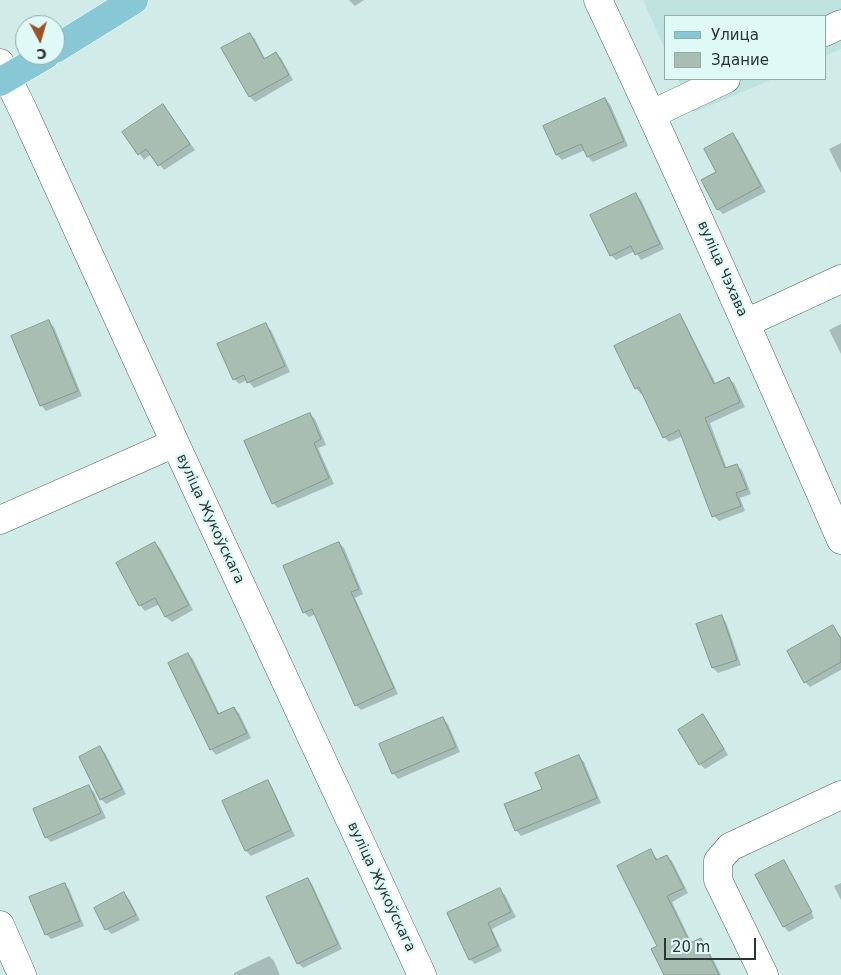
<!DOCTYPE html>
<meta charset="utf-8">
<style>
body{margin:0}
#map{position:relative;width:841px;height:975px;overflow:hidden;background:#d1ebe8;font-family:"DejaVu Sans",sans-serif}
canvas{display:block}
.legend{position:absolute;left:664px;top:15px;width:162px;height:65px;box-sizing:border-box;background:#def9f6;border:1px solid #96aaa8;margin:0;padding:6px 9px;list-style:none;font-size:15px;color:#293433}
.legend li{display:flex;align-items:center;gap:10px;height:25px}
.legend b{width:25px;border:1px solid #96aaa8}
.north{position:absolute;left:15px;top:15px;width:50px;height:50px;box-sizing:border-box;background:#def9f6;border:1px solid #96aaa8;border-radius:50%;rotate:174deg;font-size:14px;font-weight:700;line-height:20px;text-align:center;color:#293433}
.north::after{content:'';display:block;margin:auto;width:18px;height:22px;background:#985427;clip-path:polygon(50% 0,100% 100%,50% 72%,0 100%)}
.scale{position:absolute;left:664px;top:938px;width:92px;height:22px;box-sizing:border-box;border:2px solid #293433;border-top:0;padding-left:6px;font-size:15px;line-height:18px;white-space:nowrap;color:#293433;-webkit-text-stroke:4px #def9f6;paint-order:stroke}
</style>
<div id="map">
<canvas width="841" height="975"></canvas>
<ul class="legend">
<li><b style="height:6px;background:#88c7d6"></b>Улица</li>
<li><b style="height:14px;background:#a9beb2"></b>Здание</li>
</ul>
<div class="north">С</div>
<div class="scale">20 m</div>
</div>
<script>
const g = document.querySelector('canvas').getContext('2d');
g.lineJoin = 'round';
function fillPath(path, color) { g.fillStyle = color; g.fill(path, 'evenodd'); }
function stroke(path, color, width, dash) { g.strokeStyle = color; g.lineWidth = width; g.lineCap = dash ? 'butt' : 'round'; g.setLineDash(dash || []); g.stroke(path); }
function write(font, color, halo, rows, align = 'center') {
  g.font = font + ' "DejaVu Sans",sans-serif'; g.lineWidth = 4.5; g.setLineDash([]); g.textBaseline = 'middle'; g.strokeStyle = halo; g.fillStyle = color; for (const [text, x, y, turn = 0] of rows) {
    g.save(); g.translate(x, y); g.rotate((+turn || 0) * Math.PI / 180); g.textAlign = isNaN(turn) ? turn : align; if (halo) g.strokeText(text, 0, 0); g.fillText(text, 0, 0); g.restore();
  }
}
fillPath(new Path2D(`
 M643,0H841V49L825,56V16H665V50Z
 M678,79H773L693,113Z`), '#bee3df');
fillPath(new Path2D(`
 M349,0H364L355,6Z
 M249,34L255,39L265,59L276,53L281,58L293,80L255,102L250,97L223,49Z
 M605,99L610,104L628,146L593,162L588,157L585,150L562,160L557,155L545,126Z
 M163,105L195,150L164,170L151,154L144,160L124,132Z
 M733,135L738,140L766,192L723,214L718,209V172Z
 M841,143V173L829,149Z
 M636,195L641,200L664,249L641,260L635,251L616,260L611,255Z
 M679,316L684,321L716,384L728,378L734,383L745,407L710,423L727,469L737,465L742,470L751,494L740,498L745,511L719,521L714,516L683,436L669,442L664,437L643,393L641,394L636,388Z
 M49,322L54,327L82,396L46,411L41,405Z
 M841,324V354L829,330Z
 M266,325L271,330L290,372L254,388L247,380L239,384L234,379Z
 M310,414L315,419L326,445L318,448L334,484L278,508L273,503Z
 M155,543L160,548L193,610L172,622L166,617L160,604L145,611L140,605L118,564Z
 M339,543L344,548L363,594L355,598L398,694L361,710L356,705L316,614L309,617L304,612Z
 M721,616L726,622L741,665L718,673L713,668L698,625Z
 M833,627L841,637V670L810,687L805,682Z
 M188,654L193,659L220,715L234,708L239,713L251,738L216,755L211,749Z
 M702,716L708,721L728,755L705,769L700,764Z
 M443,719L448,724L460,752L398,779L393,773Z
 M100,748L105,753L126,794L106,804L101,799Z
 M579,756L584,762L601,803L521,836L516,830L543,790Z
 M267,781L272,787L295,836L251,856L246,851L223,802Z
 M89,787L94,792L106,818L51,842L46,837Z
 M651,851L658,860L666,856L672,861L688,893L672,902L692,944L701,940L706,945L721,975H666L658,947Z
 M784,862L788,866H786L814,918L816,917L789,932L784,927L757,876Z
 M307,879L312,884L342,949L303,968L298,963Z
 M841,883V900L834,886Z
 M64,884L69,889L84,926L51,939L46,934Z
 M500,890L505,895L516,917L492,929L502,951L475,964L470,959Z
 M124,894L129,899L140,920L112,934L106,929Z
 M269,956L274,961L280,975H234V973Z`), '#0003');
const building = new Path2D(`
 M250,33L264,59L276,52L289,75L249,97L221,48Z
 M605,98L624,141L587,157L581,144L556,155L543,126Z
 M163,104L190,144L158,166L146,149L138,155L122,132Z
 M733,133L761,186L717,210L701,180L716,172L704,149Z
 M636,193L660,244L635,255L631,246L610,256L590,215Z
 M680,314L714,384L729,377L740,402L705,418L725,468L737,464L747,489L736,493L741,506L712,517L679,430L663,438L639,387L635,389L614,346Z
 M49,320L78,391L40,406L11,336Z
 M266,323L285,366L247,383L244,375L233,380L217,344Z
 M310,413L321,439L314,443L329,478L272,504L244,441Z
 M155,542L189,605L165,617L155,598L139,606L116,563Z
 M339,542L359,589L351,592L394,688L355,706L312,609L303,613L283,566Z
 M722,615L737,660L712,668L696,624Z
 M833,625L841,639V662L804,683L787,651Z
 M188,653L218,714L234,707L247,733L210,750L168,663Z
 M703,714L724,749L699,765L678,730Z
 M443,717L456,747L392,774L379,744Z
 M100,746L122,789L100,800L79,757Z
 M579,755L597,798L515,831L504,804L542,789L535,773Z
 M268,780L291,830L245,851L222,801Z
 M89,785L101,813L45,838L33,809Z
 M651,849L656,860L667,855L684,888L667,896L690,943L701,938L719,975H664L651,949L657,946L617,866Z
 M784,860L812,912L783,927L755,875Z
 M308,878L338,944L297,964L266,897Z
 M65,883L80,921L45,935L29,897Z
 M500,888L511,912L488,923L498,946L469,960L447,913Z
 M124,892L136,915L105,930L94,908Z`);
fillPath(building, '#a9beb2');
stroke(building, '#84988d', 1);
const minor = new Path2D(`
 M598,0C682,178 762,359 841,540
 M825,32L841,24
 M0,63L23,110L175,443L422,975
 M652,114L726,79
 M746,323L841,279
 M0,520L175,443
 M0,925L22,975
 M764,975L718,880V861L730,847L841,795`);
const major = new Path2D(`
 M55,49L134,0
 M0,82L46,55`);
stroke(minor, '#4d6462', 29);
stroke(major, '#fff', 29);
stroke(minor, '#fff', 28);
stroke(major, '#88c7d6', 28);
write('14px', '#293433', '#def9f6', [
 ["вуліца Чэхава",722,269,66],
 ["вуліца Жукоўскага",210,519,65],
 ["вуліца Жукоўскага",381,887,65]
]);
</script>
